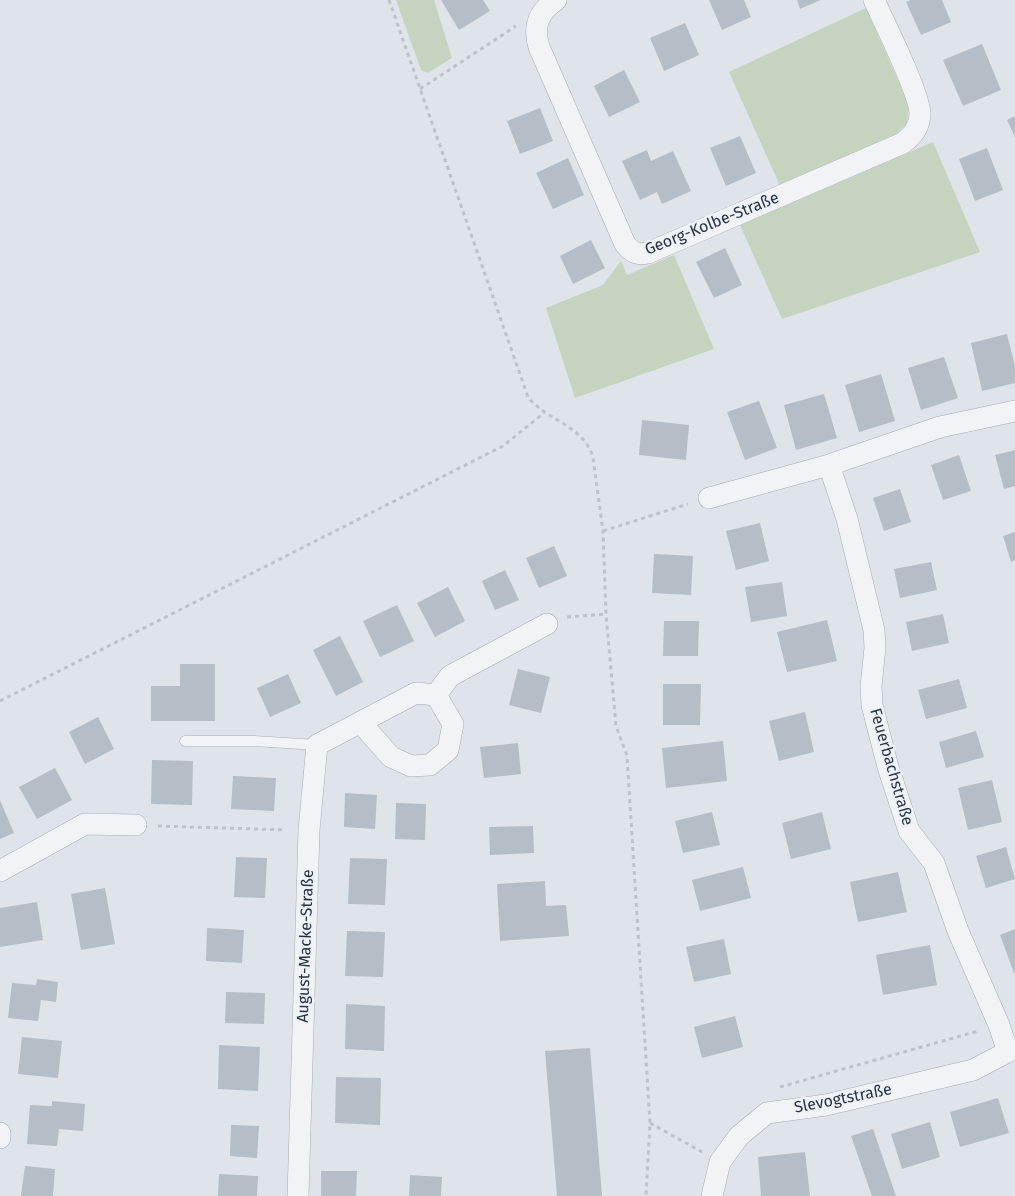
<!DOCTYPE html>
<meta charset="utf-8">
<style>
body{margin:0}
canvas{display:block;background:#dee4e9}
</style>
<canvas width="1015" height="1196"></canvas>
<script>
const g = document.querySelector('canvas').getContext('2d');
g.lineJoin = 'round';
function fillPath(path, color) { g.fillStyle = color; g.fill(path, 'evenodd'); }
function stroke(path, color, width, dash) { g.strokeStyle = color; g.lineWidth = width; g.lineCap = dash ? 'butt' : 'round'; g.setLineDash(dash || []); g.stroke(path); }
function write(font, color, halo, rows, align = 'center') {
  g.font = font + ' "Fira Sans",sans-serif'; g.lineWidth = 5; g.setLineDash([]); g.textBaseline = 'middle'; g.strokeStyle = halo; g.fillStyle = color; for (const [text, x, y, turn = 0] of rows) {
    g.save(); g.translate(x, y); g.rotate((+turn || 0) * Math.PI / 180); g.textAlign = isNaN(turn) ? turn : align; if (halo) g.strokeText(text, 0, 0); g.fillText(text, 0, 0); g.restore();
  }
}
fillPath(new Path2D(`
 M396,0H434L452,58L428,73L421,70Z
 M866,8L909,105L907,123L894,136L780,186L729,72Z
 M933,142L980,252L782,319L740,225Z
 M674,255L714,349L575,398L546,308L603,285L621,261L627,275Z`), '#c6d3bf');
fillPath(new Path2D(`
 M441,0H483L490,11L459,30Z
 M709,0H744L751,17L722,30Z
 M797,0H821L800,9Z
 M911,0H942L951,22L921,35L906,2Z
 M685,23L699,55L664,71L650,38Z
 M982,44L1001,90L963,106L943,60Z
 M624,70L640,102L609,117L594,86Z
 M540,108L553,141L520,154L507,121Z
 M1015,116V137L1007,120Z
 M740,136L756,173L726,186L710,148Z
 M987,148L1003,190L975,201L959,159Z
 M647,150L651,161L673,151L691,191L662,204L657,192L640,200L622,161Z
 M568,158L584,195L553,209L536,173Z
 M591,240L605,268L573,284L560,256Z
 M725,248L742,285L714,298L696,262Z
 M1007,334L1015,366V383L982,391L971,343Z
 M944,357L958,398L921,410L908,368Z
 M881,374L895,421L859,432L845,385Z
 M824,394L837,438L796,450L784,405Z
 M759,401L777,448L745,460L727,412Z
 M642,420L689,425L686,460L639,455Z
 M1015,450V486L1004,489L995,455Z
 M959,455L971,491L943,500L931,465Z
 M900,489L911,522L884,531L873,498Z
 M760,523L769,561L736,570L726,531Z
 M1015,532V560L1011,562L1003,536Z
 M554,546L567,576L539,588L526,558Z
 M654,554L693,556L691,595L652,593Z
 M931,562L937,590L900,598L894,569Z
 M505,570L519,600L495,610L482,581Z
 M782,582L787,616L751,622L745,587Z
 M448,587L465,621L435,637L417,603Z
 M397,605L414,641L380,657L363,621Z
 M943,614L949,643L912,651L906,622Z
 M827,620L837,661L787,672L777,632Z
 M664,621H699L698,656H663Z
 M340,636L363,682L336,696L313,650Z
 M180,664H215V721H151V686H180Z
 M518,669L550,677L541,713L509,705Z
 M288,674L301,703L270,717L257,688Z
 M959,679L967,708L926,719L918,690Z
 M663,684H701L700,725H663Z
 M805,712L814,752L779,761L769,721Z
 M98,717L114,749L85,764L69,732Z
 M976,731L984,757L946,768L939,742Z
 M723,741L727,781L666,788L662,748Z
 M518,743L521,774L484,778L480,747Z
 M152,760L193,761L192,805L151,804Z
 M55,768L72,800L37,819L19,787Z
 M233,776L276,778L274,811L231,809Z
 M992,780L1002,822L968,830L958,788Z
 M345,793L377,795L375,829L344,827Z
 M0,800L14,833L0,839Z
 M396,803L426,804L425,840L395,839Z
 M712,812L720,845L683,853L675,821Z
 M822,812L831,849L791,859L782,823Z
 M533,826L534,853L490,855L489,827Z
 M1006,847L1015,879L986,888L976,856Z
 M236,857L267,858L265,898L234,897Z
 M350,858L387,859L385,905L348,904Z
 M743,867L751,898L700,911L692,880Z
 M898,872L907,912L858,922L850,882Z
 M545,881L546,906L566,905L569,936L500,941L497,884Z
 M105,888L115,944L81,950L71,894Z
 M37,902L43,940L0,947V908Z
 M207,928L244,930L242,963L206,961Z
 M1015,929V973H1014L1000,935Z
 M347,931L385,932L383,977L345,976Z
 M724,939L731,974L694,982L686,947Z
 M930,945L937,985L883,995L876,955Z
 M37,979L58,982L56,1002L41,1000L38,1021L8,1018L12,983L36,985Z
 M226,992L265,993L264,1024L225,1023Z
 M346,1004L385,1006L384,1051L345,1049Z
 M735,1016L743,1047L702,1058L694,1027Z
 M22,1037L62,1041L58,1078L18,1074Z
 M219,1045L260,1047L258,1091L218,1089Z
 M590,1048L602,1196H557L545,1051Z
 M336,1077L381,1078L380,1125L335,1123Z
 M998,1098L1009,1133L960,1147L950,1112Z
 M52,1101L85,1104L83,1131L59,1129L57,1146L27,1144L30,1105L52,1106Z
 M930,1122L940,1157L902,1169L891,1134Z
 M231,1125L259,1126L257,1158L230,1156Z
 M873,1129L896,1196H872L851,1136Z
 M805,1152L810,1196H761L758,1157Z
 M25,1166L55,1169L53,1196H21Z
 M321,1171H357L356,1196H321Z
 M219,1174L258,1176L257,1196H218Z
 M410,1175L442,1177L441,1196H409Z`), '#b5bdc6');
const service = new Path2D(`
 M185,741H254L317,745`);
const minor = new Path2D(`
 M556,0C538,12 533,27 539,47L625,244C632,253 638,255 648,253L903,143C913,135 919,128 920,115C921,96 884,22 874,0
 M709,498L829,465
 M436,695L450,676L547,624
 M0,871L85,824L136,825
 M1008,1052L999,1025L958,931L934,863L909,831L888,767L872,705L871,686L875,648L874,630L847,519L829,465L940,427L1015,411
 M0,1133V1138
 M298,1196L309,830L317,745L416,693L436,695L453,724L448,750L430,765L411,766L391,757L361,723
 M712,1196L720,1162L739,1136L767,1113L826,1105L973,1070L1015,1048`);
stroke(service, '#a3abb3', 11);
stroke(minor, '#a3abb3', 22);
stroke(new Path2D(`
 M389,0L528,397C547,421 585,426 593,458L603,531L606,614L616,726L627,756L650,1123L646,1196
 M420,89L516,26
 M603,531L688,504
 M567,617L606,614
 M0,701L503,446L544,413
 M158,826L286,830
 M780,1087L978,1031
 M650,1123L702,1152`), '#bcc2c8', 3, [4, 4]);
stroke(service, '#f1f4f7', 10);
stroke(minor, '#f1f4f7', 21);
write('16px', '#273341', '#eef2f6', [
 ["Georg-Kolbe-Straße",712,224,-22],
 ["Feuerbachstraße",891,767,74],
 ["August-Macke-Straße",306,946,-88],
 ["Slevogtstraße",843,1099,-11]
]);
</script>
